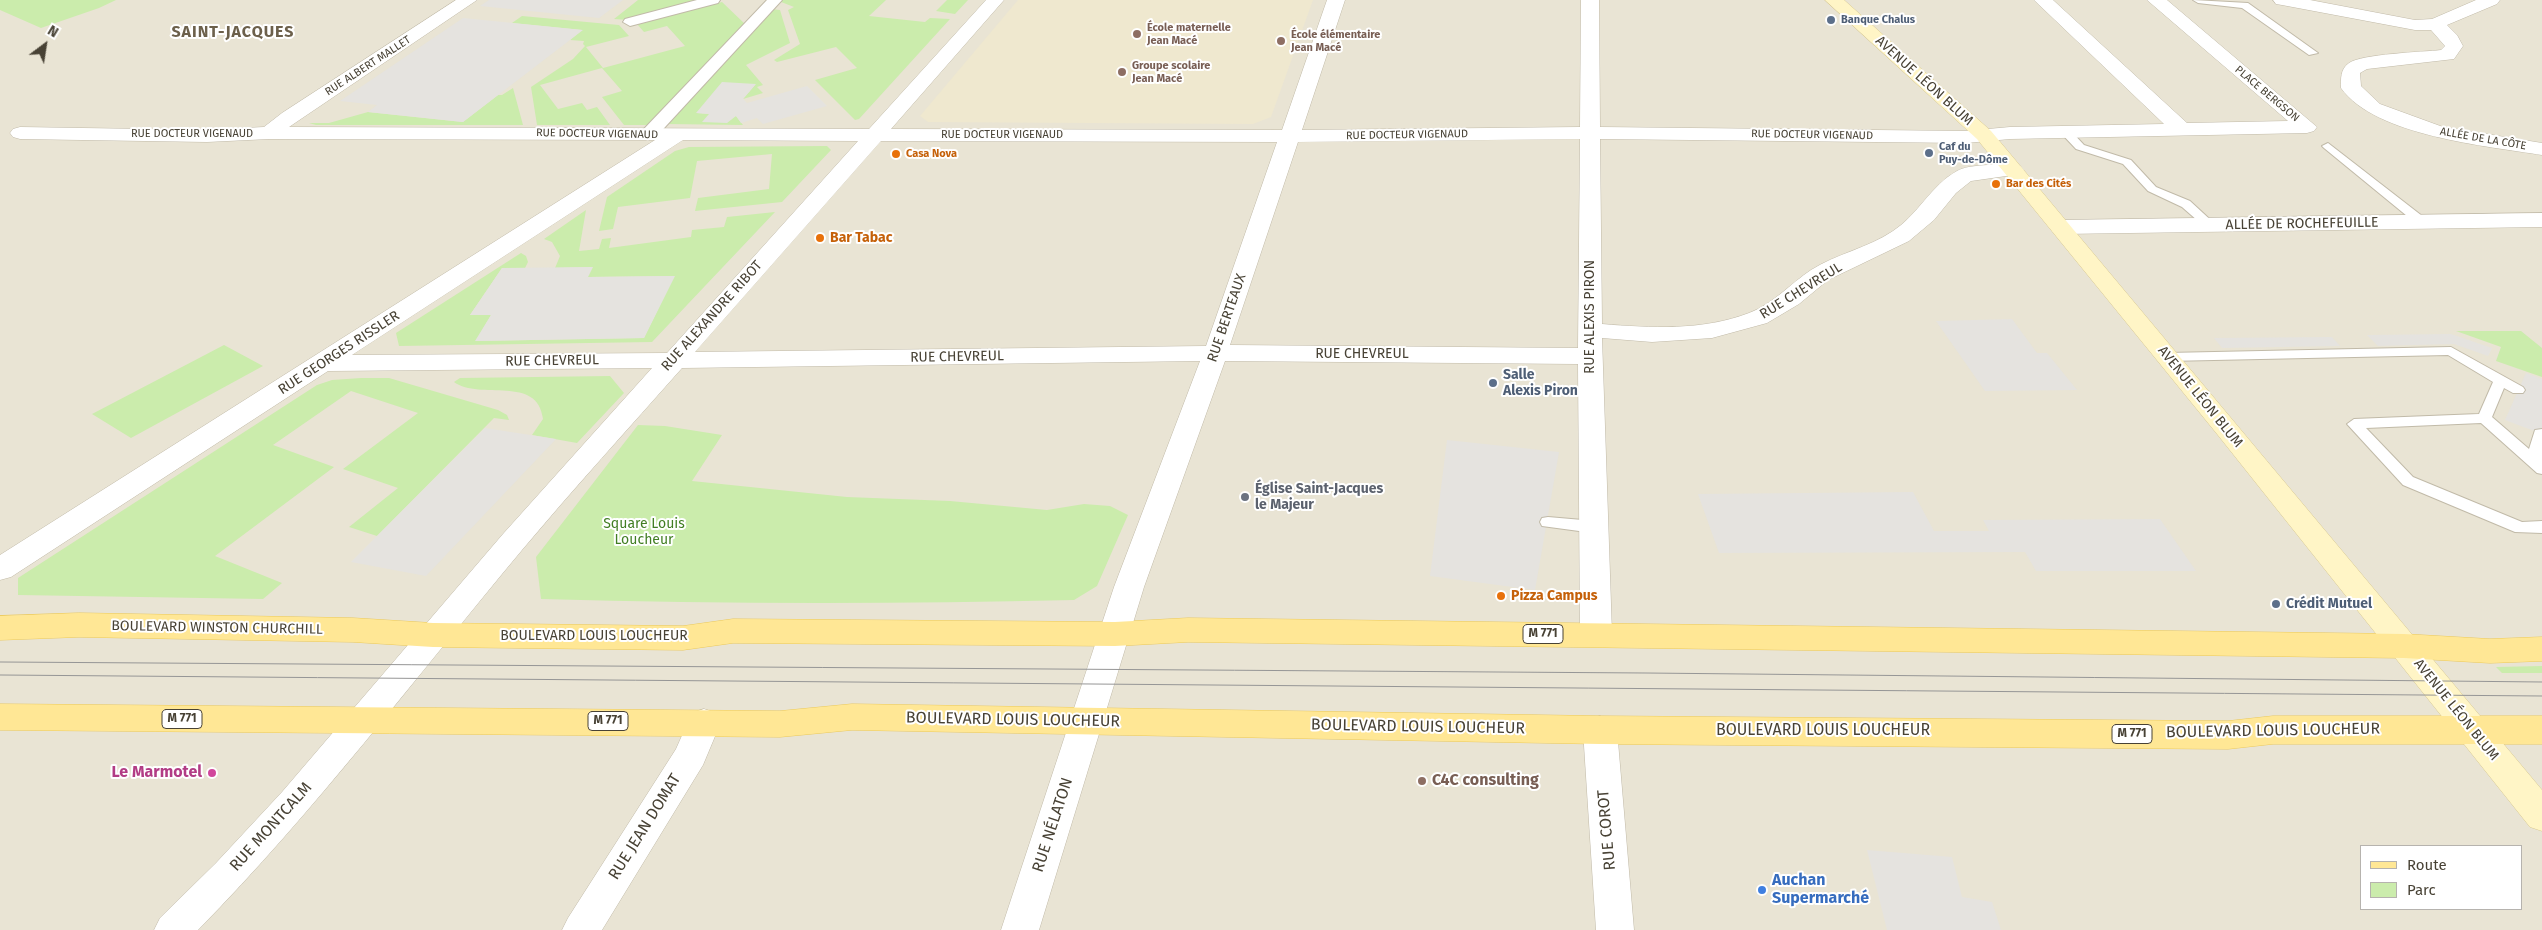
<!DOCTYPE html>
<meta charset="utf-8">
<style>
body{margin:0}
#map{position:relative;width:2542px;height:930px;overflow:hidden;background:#f4f1e6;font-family:"Fira Sans",sans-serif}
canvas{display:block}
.legend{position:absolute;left:2360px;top:845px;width:162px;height:65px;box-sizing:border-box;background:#fff;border:1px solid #b6b3ae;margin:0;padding:6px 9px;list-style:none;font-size:15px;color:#484235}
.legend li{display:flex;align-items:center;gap:10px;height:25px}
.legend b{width:25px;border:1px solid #b6b3ae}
.north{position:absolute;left:20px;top:20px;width:50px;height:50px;-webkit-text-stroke:4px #fff;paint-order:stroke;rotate:31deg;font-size:14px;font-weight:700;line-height:20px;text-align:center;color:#484235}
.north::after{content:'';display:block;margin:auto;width:18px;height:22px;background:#484235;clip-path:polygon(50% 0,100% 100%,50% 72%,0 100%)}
</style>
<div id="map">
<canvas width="2542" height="930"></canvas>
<ul class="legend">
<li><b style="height:6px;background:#ffe795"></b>Route</li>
<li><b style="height:14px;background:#cbecac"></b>Parc</li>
</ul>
<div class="north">N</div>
</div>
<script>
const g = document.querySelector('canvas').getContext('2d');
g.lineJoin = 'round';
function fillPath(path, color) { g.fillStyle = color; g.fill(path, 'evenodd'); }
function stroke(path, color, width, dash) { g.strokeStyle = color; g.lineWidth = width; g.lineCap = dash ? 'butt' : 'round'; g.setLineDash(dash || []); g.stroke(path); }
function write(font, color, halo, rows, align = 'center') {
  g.font = font + ' "Fira Sans",sans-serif'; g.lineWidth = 4; g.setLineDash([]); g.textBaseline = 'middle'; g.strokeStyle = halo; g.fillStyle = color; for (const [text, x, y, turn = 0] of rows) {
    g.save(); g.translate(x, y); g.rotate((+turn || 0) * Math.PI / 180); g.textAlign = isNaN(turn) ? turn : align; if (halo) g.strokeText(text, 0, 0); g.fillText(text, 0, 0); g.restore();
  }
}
fillPath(new Path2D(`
 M0,0H2542V930H0ZM2361,846H2521V909H2361Z`), '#e9e4d4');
fillPath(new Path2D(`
 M1018,0H1313L1271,117L1253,124L928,122L920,116Z`), '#efe8cf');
fillPath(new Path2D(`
 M0,0H116L99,8L41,28L0,10Z
 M638,0H707L628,20L614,19Z
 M776,0H886L869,16L925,22L930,18L950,19L859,119L855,120L815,80L857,68L836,47L777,62L774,60L800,44L788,10L794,7Z
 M947,0H968L955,14L936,11Z
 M722,2L746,25L652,125H624L602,97L622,91L602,68L540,85L558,109L582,103L587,110L597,107L610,125H537L531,87L573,59L585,46L583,44L584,41L570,40L582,30L512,23L522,16L619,25L629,36L586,47L603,68L685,46L667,26L644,32L637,24Z
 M770,9L780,10L790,43L746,65L763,85L757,87L763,93L743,99L755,85L697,113L710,114L703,122L736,116L743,125L665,124Z
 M513,88L523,125H316L309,123H329L368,112L463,122L498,95H502Z
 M827,146L831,150L782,202L695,211L698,198L769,189L772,154L697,161L690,198L618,207L613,229L599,231L607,197L675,151L689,147Z
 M586,210L579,251L599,249L602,239L611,238L609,248L691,237L692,230L724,227L727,217L775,212L652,342L399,346L396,333L521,253L526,256L528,262L525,268H502L470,315H491L476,341L644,338L674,276L587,277L592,267L555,268L560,256L552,242L544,239Z
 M2456,331H2521L2542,348V377L2496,361L2501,347Z
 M224,345L263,366L131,438L92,414Z
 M610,376L624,393L577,443L532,435L543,419C538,374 480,401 454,382L460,378Z
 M361,378H389L498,410L507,415L509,420L494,418L377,536L349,527L398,488L343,469L418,413L351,391L273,445L334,467L215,556L282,583L263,599L18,595V578L317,385L332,380Z
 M638,425L665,426L722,435L692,481L847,497L950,501L1047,510L1084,504L1110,506L1128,515L1097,586L1074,600C896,604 719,604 541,599L536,557Z
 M2542,666V673H2502L2496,667Z`), '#cbecac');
fillPath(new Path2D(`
 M489,0H623L599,18L480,6Z
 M463,18L583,30L463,122L368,112L377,105L340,101Z
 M722,82L756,84L743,99L747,103L807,86L827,106L763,124L757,118L741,123L736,116L727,123L702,122L709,114L696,113Z
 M593,267L588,277L675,276L644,338L475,341L491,315H470L502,268Z
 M2012,319L2037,353H2047L2077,390L1985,391L1936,321Z
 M2451,334L2492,348L2488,356L2454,344L2378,346L2367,335Z
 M2332,337L2340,346L2222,348L2214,338Z
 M2526,373L2542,379V434L2505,420Z
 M485,428L556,439L426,576L351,562Z
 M1447,440L1559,452L1535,590L1430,576Z
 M1913,492L1934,531H1989L1983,520L2160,519L2196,571H2036L2025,552L1719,553L1698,494Z
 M1867,850L1952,857L1962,897L1992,902L2001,930H1887Z`), '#e5e3df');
const service = new Path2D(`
 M2193,0L2248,3L2318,53L2309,55L2242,8L2198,3Z
 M2066,129L2070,130L2084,145L2131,160L2156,187L2190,201L2216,225L2210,229L2206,228L2182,207L2148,191L2123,164L2076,149L2060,132Z
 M2328,143L2426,219V225H2418L2324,148L2322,146Z
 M2451,347L2523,387L2525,390L2523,393H2513L2504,388L2492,417L2529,449L2535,430L2542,429V474L2537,473L2481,423L2366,428L2413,477L2522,522L2542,521V533L2515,532L2403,485L2347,424L2354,419L2479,414L2493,382L2448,355L2167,361L2160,357L2167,353Z
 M1548,517L1594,521L1600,523L1602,527L1600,531L1594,533L1542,526L1540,522L1542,518Z`);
const pedestrian = new Path2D(`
 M697,0H720L718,3L630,26L623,22L625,19Z
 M767,0H782L654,139H642L640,135L642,131Z`);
const minor = new Path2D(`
 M456,0H477L289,127L869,129L986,0H1004L891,129L1282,130L1327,0H1345L1302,130L1580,127L1581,0H1599L1600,127L1966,131L2010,127L2164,124L2034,0H2053L2187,123L2288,121L2147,0H2167L2317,127L2314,131L2307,133L2010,139L1966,143L1600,139L1602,324C1651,328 1702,331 1749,313C1773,304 1790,284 1811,270C1836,254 1868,248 1893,231C1918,215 1931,185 1957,171C1969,164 1998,165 2013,164L2020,166L2024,170L2020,174L1971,181L1956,193L1934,220L1909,241L1828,280L1799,304L1767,323L1712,338L1652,342L1602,338L1612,634L1607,642L1596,646L1585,642L1580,634L1578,364L1225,361L1144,587L1039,930H1001L1114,587L1200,361L682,368C628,429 574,488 522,550C415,678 315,811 198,930H154L160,918L216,863L282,792L503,534L652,368L328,371L11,577L0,580V555L655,140L269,139L207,142L20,139L13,137L10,133L13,129L20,127L207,130L264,127L282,113ZM1580,139L1578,348L1230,345L1298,142ZM683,140L858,141L667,353L352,355ZM881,141L1276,142H1277L1206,346L695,352Z
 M2273,0H2310L2415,20L2432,19L2476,0H2500L2497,4L2447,25L2457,35L2463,46L2454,59L2367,69L2360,73L2361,86L2380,104L2443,127L2542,143V155C2487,146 2375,136 2341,88C2341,79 2340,69 2349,63C2361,54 2423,52 2441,50L2445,46L2431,30H2415L2282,5L2276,4Z
 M2542,213V227L2061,234L2053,232L2050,227L2053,222L2061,220Z
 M704,709L716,713L721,722L703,765L602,930H562L568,918L676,749L692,713Z
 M1600,716L1612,720L1617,730L1634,930H1596L1583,730L1588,720Z`);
const secondary = new Path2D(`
 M1825,0H1844L1991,131L2542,790V831L2530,827L2217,434L1977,139Z`);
const primary = new Path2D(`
 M79,613L353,618L433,623L683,626L733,619L1115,622L1188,618L2404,634L2490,639L2542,637V661L2490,663L2404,658L1188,642L1115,646L733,643L683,650L433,647L353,642L79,637L0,640V616Z
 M0,704L780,711L852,704L1600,716L2228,721L2273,716H2542V744H2273L2228,749L1600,744L852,730L780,737L0,730Z`);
stroke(service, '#c1baa8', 2);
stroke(pedestrian, '#c1baa8', 2);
stroke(minor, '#c1baa8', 1);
stroke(secondary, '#d8c993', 1);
stroke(primary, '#ecca5c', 1);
fillPath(service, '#fff');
fillPath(pedestrian, '#fff');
fillPath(minor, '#fff');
fillPath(secondary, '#fff5c6');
fillPath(primary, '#ffe795');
stroke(new Path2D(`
 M0,662L1646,673L2542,682
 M0,675L2542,696`), '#969696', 1);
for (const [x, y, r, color] of [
 [1831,20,5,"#5c6f8a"],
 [1137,34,5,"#8d6e63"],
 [1281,41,5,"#8d6e63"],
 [1122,72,5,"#8d6e63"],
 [1929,153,5,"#5c6f8a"],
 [896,154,5,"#e8710a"],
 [1996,184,5,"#e8710a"],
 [820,238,5,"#e8710a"],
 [1493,383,5,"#5c6f8a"],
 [1245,497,5,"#6b7280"],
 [1501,596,5,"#e8710a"],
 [2276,604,5,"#5c6f8a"],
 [212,773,5,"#d1479c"],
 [1422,781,5,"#8d6e63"],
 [1762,890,5,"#3f7fe0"]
]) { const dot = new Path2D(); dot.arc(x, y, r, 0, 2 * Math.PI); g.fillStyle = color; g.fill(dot); stroke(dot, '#fff', 2); }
write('bold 11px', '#4e5e75', '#fff', [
 ["Banque Chalus",1841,20],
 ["Caf du",1939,147],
 ["Puy-de-Dôme",1939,160]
], 'left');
write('bold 11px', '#785e54', '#fff', [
 ["École maternelle",1147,28],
 ["Jean Macé",1147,41],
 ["École élémentaire",1291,35],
 ["Jean Macé",1291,48],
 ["Groupe scolaire",1132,66],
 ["Jean Macé",1132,79]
], 'left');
write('11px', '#484235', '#fff', [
 ["RUE ALBERT MALLET",368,66,-33],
 ["PLACE BERGSON",2267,94,40],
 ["RUE DOCTEUR VIGENAUD",192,134],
 ["RUE DOCTEUR VIGENAUD",597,134,1],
 ["RUE DOCTEUR VIGENAUD",1002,135],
 ["RUE DOCTEUR VIGENAUD",1407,135,-1],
 ["RUE DOCTEUR VIGENAUD",1812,135,1],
 ["ALLÉE DE LA CÔTE",2483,139,10]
]);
write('bold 11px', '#c56008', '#fff', [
 ["Casa Nova",906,154],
 ["Bar des Cités",2006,184]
], 'left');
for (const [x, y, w] of [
 [1543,634,40],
 [182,719,40],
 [608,721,40],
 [2132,734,40]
]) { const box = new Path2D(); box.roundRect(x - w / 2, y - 9.5, w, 19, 4); g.fillStyle = '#fff'; g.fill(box); stroke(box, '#484235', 1); }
write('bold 12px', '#484235', null, [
 ["M 771",1543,634],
 ["M 771",182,719],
 ["M 771",608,721],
 ["M 771",2132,734]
]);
write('14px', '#484235', '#fff', [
 ["AVENUE LÉON BLUM",1924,81,42],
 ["ALLÉE DE ROCHEFEUILLE",2302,224,-1],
 ["RUE CHEVREUL",1801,291,-32],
 ["RUE ALEXANDRE RIBOT",712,316,-48],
 ["RUE ALEXIS PIRON",1590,317,-90],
 ["RUE BERTEAUX",1227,318,-71],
 ["RUE GEORGES RISSLER",339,353,-33],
 ["RUE CHEVREUL",1362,354],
 ["RUE CHEVREUL",957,357,-1],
 ["RUE CHEVREUL",552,361,-1],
 ["AVENUE LÉON BLUM",2200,397,51],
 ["BOULEVARD WINSTON CHURCHILL",217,628,1],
 ["BOULEVARD LOUIS LOUCHEUR",594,636],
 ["AVENUE LÉON BLUM",2456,710,51]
]);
write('bold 14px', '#c56008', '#fff', [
 ["Bar Tabac",830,238],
 ["Pizza Campus",1511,596]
], 'left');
write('bold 14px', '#4e5e75', '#fff', [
 ["Salle",1503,375],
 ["Alexis Piron",1503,391],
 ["Crédit Mutuel",2286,604]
], 'left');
write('bold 14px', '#5b616d', '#fff', [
 ["Église Saint-Jacques",1255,489],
 ["le Majeur",1255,505]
], 'left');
write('14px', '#417e23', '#fff', [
 ["Square Louis",644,524],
 ["Loucheur",644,540]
]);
g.letterSpacing = '1px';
write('bold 16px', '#6c604b', '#fff', [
 ["SAINT-JACQUES",233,33]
]);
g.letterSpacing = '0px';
write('16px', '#484235', '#fff', [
 ["BOULEVARD LOUIS LOUCHEUR",1013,720,1],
 ["BOULEVARD LOUIS LOUCHEUR",1418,727,1],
 ["BOULEVARD LOUIS LOUCHEUR",1823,731],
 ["BOULEVARD LOUIS LOUCHEUR",2273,731,-1],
 ["RUE NÉLATON",1053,825,-72],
 ["RUE MONTCALM",271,827,-48],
 ["RUE JEAN DOMAT",645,827,-58],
 ["RUE COROT",1607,830,-95]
]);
write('bold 16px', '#b23c85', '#fff', [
 ["Le Marmotel",202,773]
], 'right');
write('bold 16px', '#785e54', '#fff', [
 ["C4C consulting",1432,781]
], 'left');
write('bold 16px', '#366cbe', '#fff', [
 ["Auchan",1772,881],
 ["Supermarché",1772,899]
], 'left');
</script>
